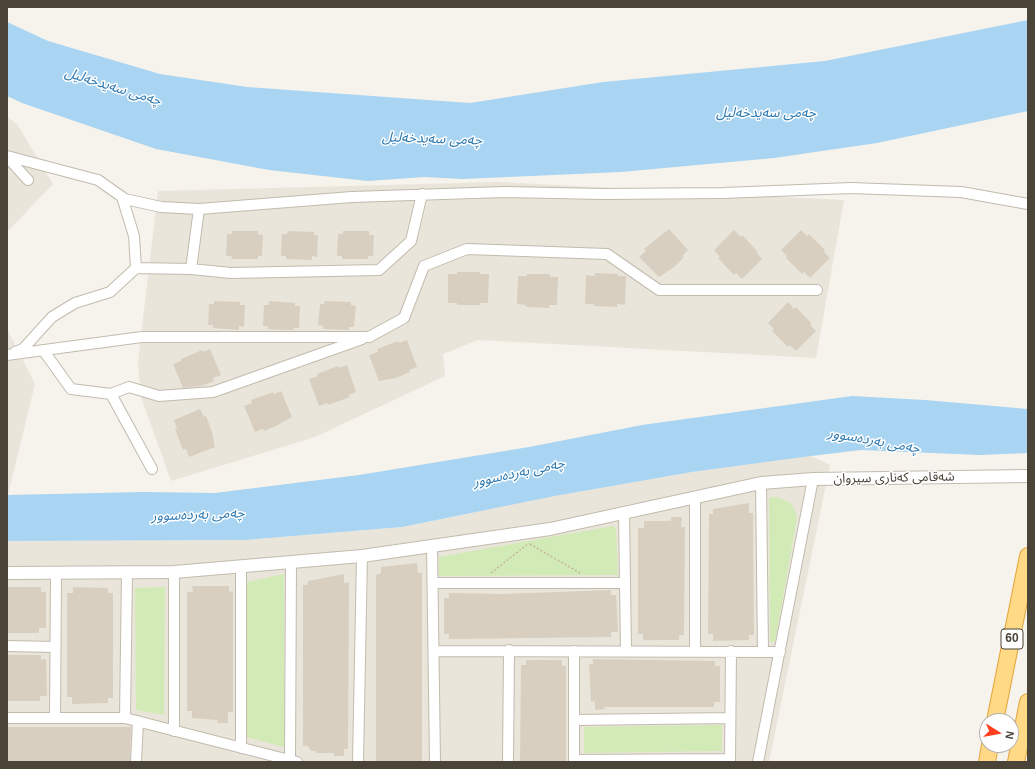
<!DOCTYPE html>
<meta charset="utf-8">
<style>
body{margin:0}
#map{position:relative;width:1035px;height:769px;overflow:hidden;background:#f6f3ec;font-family:Arial,sans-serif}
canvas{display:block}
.frame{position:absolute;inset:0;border:8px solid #4b4439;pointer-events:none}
.north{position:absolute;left:979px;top:713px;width:40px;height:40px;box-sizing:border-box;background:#fff;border:1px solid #b7b4b0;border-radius:50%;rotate:101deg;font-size:11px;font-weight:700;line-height:16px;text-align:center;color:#4b4439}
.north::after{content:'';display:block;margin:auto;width:14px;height:18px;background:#fc3f1d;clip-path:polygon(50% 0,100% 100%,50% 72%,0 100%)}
</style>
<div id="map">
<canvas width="1035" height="769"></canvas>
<div class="frame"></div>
<div class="north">N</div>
</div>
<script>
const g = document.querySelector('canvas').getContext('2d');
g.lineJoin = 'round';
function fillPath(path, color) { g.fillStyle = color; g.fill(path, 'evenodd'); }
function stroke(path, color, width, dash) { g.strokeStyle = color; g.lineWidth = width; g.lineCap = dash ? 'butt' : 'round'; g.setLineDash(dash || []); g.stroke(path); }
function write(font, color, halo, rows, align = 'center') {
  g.font = font + ' Arial,"Noto Sans Arabic",sans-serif'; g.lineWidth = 3; g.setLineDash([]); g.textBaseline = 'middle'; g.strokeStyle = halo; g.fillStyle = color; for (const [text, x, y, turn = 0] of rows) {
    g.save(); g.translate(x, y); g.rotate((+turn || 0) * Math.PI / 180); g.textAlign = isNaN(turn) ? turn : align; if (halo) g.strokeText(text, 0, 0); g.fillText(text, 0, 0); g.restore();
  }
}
fillPath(new Path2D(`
 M7,117L17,124L53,184L7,232Z
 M499,182L844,200L816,358L478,340L443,354L445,376L315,437L171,481L141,397L138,362L158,191Z
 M7,329L35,384L8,495H7Z
 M811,456L830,465L769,762H7V541L245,540L402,527L555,496L692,472Z`), '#eae5da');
fillPath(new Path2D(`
 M774,497C787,499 795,504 797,518L775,642H770L769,498Z
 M613,526L616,529L618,575L439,576V557Z
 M284,574V747L246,737L247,582Z
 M165,587L164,715L136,710L135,588Z
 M722,725V751L584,753V727Z`), '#d2eab5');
fillPath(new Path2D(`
 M1028,20V111L877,143L774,158L621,172L463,179L424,177L368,181L269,170L156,149L22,103L7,96V22L48,41L160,74L247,87L470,103L603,82L825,61Z
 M852,396L925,400L1028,409V453L980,455L861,450L811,456L692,472L555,496L402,527L245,540L7,541V495L143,492L215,493L359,475L529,447L642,425Z`), '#a9d4f2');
fillPath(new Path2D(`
 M669,229L688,250L682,256L684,257L674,267L659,277L639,257L646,251L644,249Z
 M734,230L741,237L742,235L758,252L757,253L762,259L742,279L736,273L734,275L718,258L720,257L714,250Z
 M801,230L807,236L809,234L825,250L824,252L830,258L810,278L804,272L802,274L786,258L787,256L781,250Z
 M232,231H258V234L263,235L262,256H258V259H231L232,256H226L227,234H232Z
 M288,231L314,232V235H318L317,257L312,256V260L286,259V256H281L282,234H287Z
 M343,231H369V235H374L373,256H368V259H342V256H337L338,234H343Z
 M457,272H480V274H489L488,303H480V305H457V303H448V274H457Z
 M595,273L618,274V276H626L625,305L617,304V307L594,306V304H585L586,275L595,276Z
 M527,274H550V277H558L557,305H549V308L526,307V305L517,304L518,276H527Z
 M214,301L240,302V305H245L244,327L239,326V330L213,328V325H208L209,304H214Z
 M269,301L295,303V306H300L299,328H294L293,330H286L267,329L268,326H263L264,305H269Z
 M325,301L351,302V305L356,306L354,327H349V330L323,329V326L318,325L320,304H324Z
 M788,302L794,309L796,307L812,324L810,325L816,331L796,351L790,345L788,347L772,331L774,329L768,323Z
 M407,340L417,367L409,370L410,372L396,378L379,381L369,355L378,352L377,349L398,341L399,343Z
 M210,349L221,375L213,378L214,381L201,386L183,388L173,364L181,361V359L202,350L203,352Z
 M347,365L356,392L349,395L350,397L328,405L327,403L319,406L309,379L318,376L317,374L338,366L339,368Z
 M281,391L292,417L276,426L264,431L263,429L255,432L244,406L252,403L251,400L273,392L274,394Z
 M200,409L204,417L206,416L212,432L215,447L189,457L186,449L183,450L175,429L177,428L174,420Z
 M749,503V513H753V529L754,635H749V640L713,641V634H708L709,514H713V509Z
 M671,517H682L681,527H685L684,635H679V640H643V634H638V528H644V521H671Z
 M417,563L418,573H422V762H376V575L381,573V567Z
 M344,574V583L349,582V591L348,749H344V756H334V753H316V751H311L308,746H303V585H307L308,581Z
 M192,586H229V592L233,591V712H228V723H218L217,720L192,718V711H187V592H193Z
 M7,587H41V592H46V628H39V633H7Z
 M73,587L108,588V593H113V698H108V703L72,704V697H67V593H73Z
 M611,590V595H616L618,632H611V637L449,639V634H444V598H449V593L503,594Z
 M7,655H41V660L46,659L47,696H40V701H7Z
 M593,659L715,661V666H720V702H714V707H604L605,709L595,710V701L591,702L589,664H593Z
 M526,660H562V666H566V762H520L521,665H526Z
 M7,727H131L130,762H7Z`), '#d8cfc1');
const minor = new Path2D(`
 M7,156L98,180L125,199L161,207L199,209L352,197L504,192L604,194L723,193L851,188L961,192L1028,204
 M7,157L28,180
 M136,268L191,269L231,273L379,270L411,241L422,194
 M191,269L199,209
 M43,350L71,389L111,394L152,469
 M15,352L23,349L52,317L75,303L110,292L136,268L134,236L122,197
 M7,355L142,337H369L404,318L424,266L467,249L607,254L659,290H817
 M111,394L129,387L159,396L213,392L362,339
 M761,483L763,652
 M695,497V651
 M624,513L626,651
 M432,546L435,762
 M433,583H625
 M7,646L55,647
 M434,651L780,652
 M7,718H125L297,762
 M55,718L56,573
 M125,718L127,573
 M574,720L730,718
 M174,731V572
 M241,748V567
 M290,760L291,563
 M574,760L730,759
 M136,762L138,721
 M358,762L362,556
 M508,762L509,650
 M574,762V651
 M730,762L731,651
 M758,762L813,479`);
const tertiary = new Path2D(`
 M7,573L174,572L362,556L550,529L761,483L813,479L1028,476`);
const trunk = new Path2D(`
 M995,721L1028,556
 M987,762L990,745
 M1016,762L1028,702`);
stroke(minor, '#c2bbae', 12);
stroke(tertiary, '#c2bbae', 14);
stroke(trunk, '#e0a43c', 18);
stroke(new Path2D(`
 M530,544L580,573
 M491,573L529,543`), '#c4b79f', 1.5, [2, 2]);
stroke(minor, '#fff', 10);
stroke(tertiary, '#fff', 12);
stroke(trunk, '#ffd985', 16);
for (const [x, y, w] of [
 [1012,639,22]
]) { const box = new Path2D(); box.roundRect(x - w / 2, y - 10, w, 20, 3); g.fillStyle = '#fff'; g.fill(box); stroke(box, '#4b4439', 1); }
write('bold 12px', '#4b4439', null, [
 ["60",1012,639]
]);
write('13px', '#4b4439', '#fff', [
 ["شەقامی کەناری سیروان",894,478,-1]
]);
write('italic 14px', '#2e7ab2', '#fff', [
 ["چەمی سەیدخەلیل",113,87,17],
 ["چەمی سەیدخەلیل",766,113],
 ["چەمی سەیدخەلیل",432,139,2],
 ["چەمی بەردەسوور",874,441,10],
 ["چەمی بەردەسوور",519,473,-12],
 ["چەمی بەردەسوور",198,515,-2]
]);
</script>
